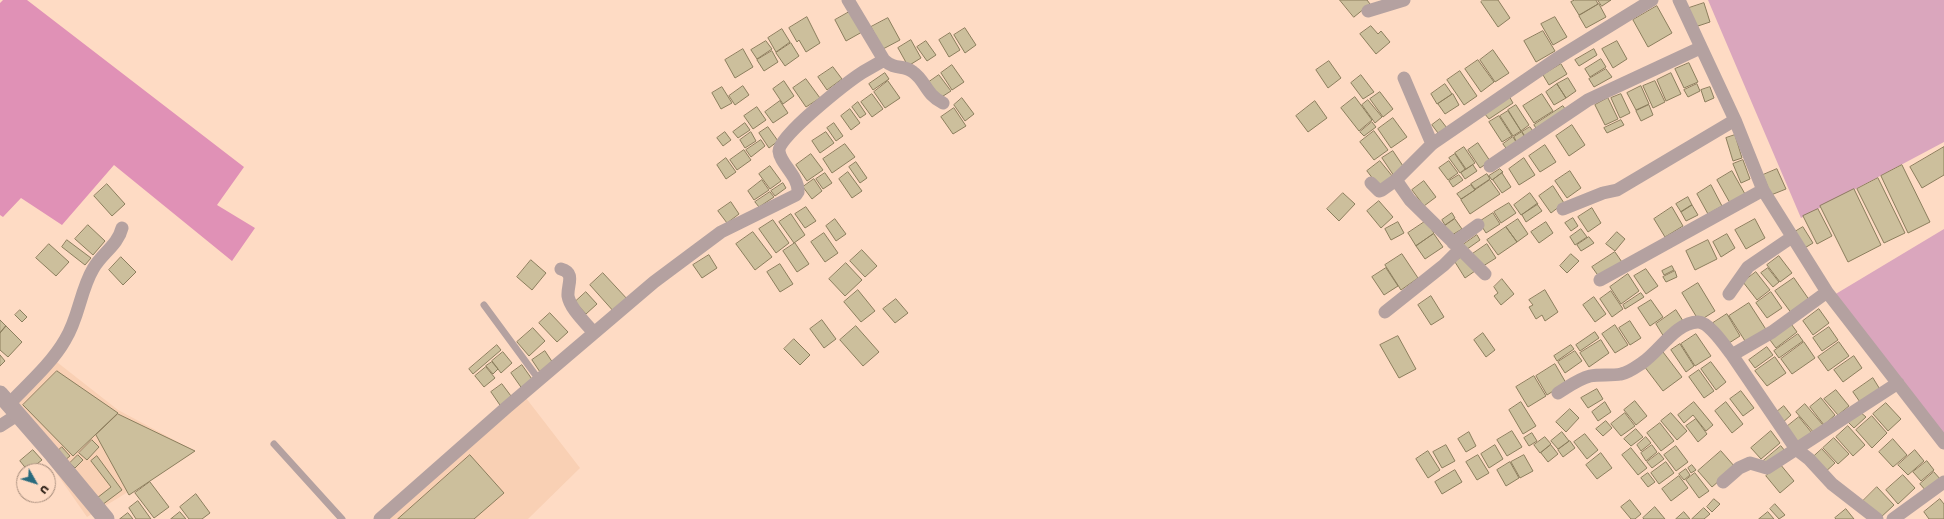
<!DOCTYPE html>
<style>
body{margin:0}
#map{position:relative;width:1944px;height:519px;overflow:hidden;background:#fedbc4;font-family:Poppins,sans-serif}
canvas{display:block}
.north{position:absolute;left:16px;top:463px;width:40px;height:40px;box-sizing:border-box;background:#fedbc4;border:1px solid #a78d7c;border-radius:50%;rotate:129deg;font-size:11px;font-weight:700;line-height:16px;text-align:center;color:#251910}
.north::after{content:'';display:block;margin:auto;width:14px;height:18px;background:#296a7d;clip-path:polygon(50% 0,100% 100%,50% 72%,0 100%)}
</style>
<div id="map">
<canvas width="1944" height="519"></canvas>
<div class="north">U</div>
</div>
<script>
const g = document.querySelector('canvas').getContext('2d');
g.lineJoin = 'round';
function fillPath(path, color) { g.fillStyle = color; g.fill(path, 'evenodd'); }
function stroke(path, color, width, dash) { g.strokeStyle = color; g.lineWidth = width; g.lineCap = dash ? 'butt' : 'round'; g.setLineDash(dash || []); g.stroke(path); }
fillPath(new Path2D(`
 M53,359L118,410L195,451L87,517L9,405Z
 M526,398L580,468L528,519H386Z`), '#f9d0b4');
fillPath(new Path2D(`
 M1708,0H1944V142L1801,218Z
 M1944,229V440L1834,295Z`), '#daa6bd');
fillPath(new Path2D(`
 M3,0H27L244,167L217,205L255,228L232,261L114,165L62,225L21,198L3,217L0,215V3Z`), '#e091b6');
const building = new Path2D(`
 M1340,0H1367L1370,4L1354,17Z
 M1483,0H1498L1510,18L1498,27L1481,2Z
 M1575,0H1596L1598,4L1579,15L1571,2Z
 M1598,0H1611L1602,6Z
 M1704,3L1710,22L1695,27L1689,8Z
 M1599,4L1606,17L1586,28L1579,16Z
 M1657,6L1672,33L1648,47L1633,20Z
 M851,11L862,32L846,41L835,20Z
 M807,17L820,43L806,52L799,40L797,42L789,28Z
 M1555,17L1567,37L1553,45L1541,24Z
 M888,18L900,40L883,49L871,27Z
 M1371,26L1378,34L1381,31L1390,42L1376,54L1360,34Z
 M965,28L976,45L965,53L954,35Z
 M782,29L790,42L776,52L768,38Z
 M1543,31L1555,51L1536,62L1524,41Z
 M950,33L960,50L949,57L939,40Z
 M911,40L921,58L908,66L898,48Z
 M766,41L772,49L757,59L751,50Z
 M926,41L936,55L927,61L917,47Z
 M1617,41L1627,59L1613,68L1602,49Z
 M791,43L799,56L785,66L776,53Z
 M743,49L753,67L735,78L725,60Z
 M1594,49L1597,55L1579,66L1575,60Z
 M1493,50L1509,73L1495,82L1480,60Z
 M772,51L778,62L764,71L757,60Z
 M1601,59L1606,67L1590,77L1585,69Z
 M1478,60L1494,82L1481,92L1465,69Z
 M1329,61L1341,78L1328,88L1316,70Z
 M1689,63L1698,82L1684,88L1675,69Z
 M1561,64L1567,74L1549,85L1543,75Z
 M952,65L964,82L952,90L941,73Z
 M833,67L842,79L827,90L818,77Z
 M1606,69L1612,77L1594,87L1589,79Z
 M1460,71L1477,96L1464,105L1447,80Z
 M885,73L889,79L873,90L869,84Z
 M1671,73L1681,94L1666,101L1657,80Z
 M939,75L951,91L940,98L929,82Z
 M1361,75L1374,92L1363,99L1351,83Z
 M1568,78L1576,91L1566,98L1557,84Z
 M806,79L820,98L806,107L793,88Z
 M784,81L794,96L783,104L773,89Z
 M888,81L900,98L885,108L874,92Z
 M1655,81L1665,102L1653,108L1643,86Z
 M1445,84L1452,94L1437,104L1431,94Z
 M1557,84L1566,98L1554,105L1546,92Z
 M1697,84L1700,91L1688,97L1684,90Z
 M743,86L749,95L735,105L729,96Z
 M1641,86L1649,104L1636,110L1627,93Z
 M722,87L732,103L721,109L712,93Z
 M1710,87L1714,98L1705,102L1701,90Z
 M1380,92L1393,109L1383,117L1370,99Z
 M872,94L883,109L872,117L861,102Z
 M1453,94L1459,105L1445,114L1438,104Z
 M1542,94L1553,111L1534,123L1523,106Z
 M1621,94L1630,113L1620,118L1611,98Z
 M1509,96L1513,103L1489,119L1484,113Z
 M1355,97L1372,120L1359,131L1341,108Z
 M962,98L974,114L965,121L954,105Z
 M1608,98L1618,119L1605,125L1595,105Z
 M1368,100L1382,117L1375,123L1362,105Z
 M780,101L788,113L773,123L765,112Z
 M1315,101L1327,118L1308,132L1296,116Z
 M858,102L866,114L860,118L852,107Z
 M1516,105L1529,125L1521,131L1508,110Z
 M1649,105L1653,115L1641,121L1636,111Z
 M1563,106L1568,113L1539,133L1534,125Z
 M757,107L766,120L753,129L744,116Z
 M954,108L966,126L953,134L941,117Z
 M850,109L860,123L851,130L841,116Z
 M1508,111L1521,131L1513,136L1500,116Z
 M1499,116L1512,136L1502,142L1489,122Z
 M1393,118L1407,137L1391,148L1378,129Z
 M1440,119L1447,128L1438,133L1432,125Z
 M1621,120L1624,125L1607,133L1604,128Z
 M1372,122L1376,127L1364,136L1360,132Z
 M745,123L750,130L738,138L733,132Z
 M834,123L843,136L836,141L827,128Z
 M1572,125L1585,145L1569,156L1556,136Z
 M768,127L778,141L769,148L759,133Z
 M1530,127L1535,134L1527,139L1522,132Z
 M1374,131L1388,150L1374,160L1360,142Z
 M725,132L731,140L723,146L717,138Z
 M751,132L756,141L745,148L740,140Z
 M826,132L834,143L820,153L812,141Z
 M1522,132L1526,140L1518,145L1514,137Z
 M1735,135L1742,158L1733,161L1726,138Z
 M1513,137L1518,145L1508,151L1503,144Z
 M761,140L765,146L751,157L746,150Z
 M1478,143L1490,161L1480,168L1468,150Z
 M845,144L855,157L832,173L823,159Z
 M1545,145L1556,162L1540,172L1529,156Z
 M1464,147L1475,163L1466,169L1455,153Z
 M1944,147V175L1922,188L1910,167Z
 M744,150L751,160L737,170L730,160Z
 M1393,151L1405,169L1394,176L1382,158Z
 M811,154L823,170L807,181L796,165Z
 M1455,154L1465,169L1460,173L1449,158Z
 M726,158L736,172L726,179L717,165Z
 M1524,158L1535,175L1519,185L1509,169Z
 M1743,160L1750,179L1741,183L1733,164Z
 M1380,161L1393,177L1380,188L1367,171Z
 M1449,161L1458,173L1448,180L1439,168Z
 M856,162L867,178L860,183L849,167Z
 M1473,165L1477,171L1465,179L1461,173Z
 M1902,165L1930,222L1908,233L1881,176Z
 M770,166L781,181L770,189L759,174Z
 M1500,169L1503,172L1492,180L1489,176Z
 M1777,169L1786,189L1771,195L1763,175Z
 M1570,171L1581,188L1567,198L1555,181Z
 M1732,171L1745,194L1730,203L1717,180Z
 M848,172L862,191L852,198L839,179Z
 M825,173L832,183L823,189L816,179Z
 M1502,173L1511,187L1502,193L1493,180Z
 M1487,174L1490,179L1475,189L1471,184Z
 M1459,175L1463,180L1453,187L1449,181Z
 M1878,178L1905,233L1884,243L1857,189Z
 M814,179L822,191L812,199L803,187Z
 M762,180L769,190L754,200L748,191Z
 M1490,180L1500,194L1470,214L1461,200Z
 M1424,181L1436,197L1424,206L1412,190Z
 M783,183L786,188L775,196L771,191Z
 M107,184L125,204L112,216L94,196Z
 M1471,185L1475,190L1461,199L1457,194Z
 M1711,185L1722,206L1708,214L1697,194Z
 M1553,186L1564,203L1551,213L1539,196Z
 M1854,189L1881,245L1848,262L1820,206Z
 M770,192L774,197L759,207L755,202Z
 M1343,193L1355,204L1339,221L1327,209Z
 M1530,193L1538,204L1521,215L1514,205Z
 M1688,197L1692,205L1681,212L1676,204Z
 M1379,201L1393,217L1381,228L1367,211Z
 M731,202L739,214L727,223L718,211Z
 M1509,203L1516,213L1501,223L1494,212Z
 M1537,204L1542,211L1526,222L1522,215Z
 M1692,205L1698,215L1686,221L1681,212Z
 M806,207L816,221L805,228L795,214Z
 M1672,207L1683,226L1665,237L1654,219Z
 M1592,208L1601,223L1588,232L1578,217Z
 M1818,209L1832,236L1817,244L1803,216Z
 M1452,213L1455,218L1445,225L1442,220Z
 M1493,213L1500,224L1486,233L1479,222Z
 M791,214L805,235L794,243L779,222Z
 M1573,218L1578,226L1571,231L1565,223Z
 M835,219L846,234L836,241L826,226Z
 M1455,219L1462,229L1452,235L1445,226Z
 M1518,219L1528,234L1517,242L1506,227Z
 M1755,219L1765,238L1746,249L1735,230Z
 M773,220L789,243L776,253L759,229Z
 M1426,221L1434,233L1416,246L1408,233Z
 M1398,222L1404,233L1391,240L1385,229Z
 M1546,222L1553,233L1539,243L1531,232Z
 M88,225L105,241L93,255L75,239Z
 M1506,227L1517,242L1498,255L1487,240Z
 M1803,227L1813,243L1803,249L1793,233Z
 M1581,229L1587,237L1575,245L1570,237Z
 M753,232L772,257L755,270L736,244Z
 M1617,232L1625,239L1615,251L1606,244Z
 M824,233L838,253L825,262L811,242Z
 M1434,234L1443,247L1425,259L1416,246Z
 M1727,234L1735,248L1721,257L1713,242Z
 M1477,235L1480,240L1463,252L1460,247Z
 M1589,237L1594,243L1581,251L1577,245Z
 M67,240L91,258L85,265L62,247Z
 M1708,240L1717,259L1695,270L1686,251Z
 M795,243L809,264L797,272L783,251Z
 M49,244L69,262L56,276L36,258Z
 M1487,244L1496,258L1480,268L1471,255Z
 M862,250L877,266L865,277L850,261Z
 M1615,252L1624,265L1602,281L1592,267Z
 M1402,254L1418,278L1401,290L1385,265Z
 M1571,254L1579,261L1567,273L1560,266Z
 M709,255L717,268L702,278L693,265Z
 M1464,255L1475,271L1465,278L1455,262Z
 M1779,256L1792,273L1780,282L1767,265Z
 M121,257L136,272L123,285L109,270Z
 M531,260L546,273L532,290L517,277Z
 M846,263L862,280L845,296L829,279Z
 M780,264L793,284L780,292L767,272Z
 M1672,266L1674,270L1664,275L1662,271Z
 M1386,268L1398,286L1384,295L1372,277Z
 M1768,268L1779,282L1773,287L1761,273Z
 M1646,269L1658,286L1646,294L1634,276Z
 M1675,271L1677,277L1666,282L1663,277Z
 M1756,272L1770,290L1757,300L1743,282Z
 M603,273L629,301L615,313L590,285Z
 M1628,274L1639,291L1621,304L1610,287Z
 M1794,278L1810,301L1792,314L1775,291Z
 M1502,279L1514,294L1501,305L1494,296L1498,293L1494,287Z
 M1698,283L1715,311L1699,321L1682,293Z
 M858,290L875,311L861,322L844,302Z
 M1545,290L1558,312L1545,321L1542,315L1536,319L1529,307L1533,305L1529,300Z
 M1611,291L1623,309L1612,317L1600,299Z
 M586,292L597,304L586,314L575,302Z
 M1771,292L1782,308L1767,318L1756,303Z
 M1641,293L1644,297L1625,309L1623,305Z
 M1431,296L1444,317L1431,325L1418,305Z
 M1594,297L1606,314L1595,322L1583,305Z
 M896,299L908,313L895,323L883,309Z
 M1651,300L1663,317L1650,326L1638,308Z
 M1749,303L1767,331L1747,344L1729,316Z
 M1819,309L1829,323L1813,335L1803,321Z
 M20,310L27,317L22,322L15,315Z
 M1676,310L1685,324L1664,337L1656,324Z
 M550,313L568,332L557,342L539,323Z
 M1727,314L1740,336L1726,345L1713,323Z
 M0,320L6,326L0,333Z
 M822,320L836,339L824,348L810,329Z
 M1630,321L1641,338L1630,345L1619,328Z
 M1789,321L1797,332L1776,348L1767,336Z
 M1615,325L1628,345L1615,353L1602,334Z
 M6,326L22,342L8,357L0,350V333Z
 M856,326L879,352L863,366L840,340Z
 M1829,327L1838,340L1822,351L1813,338Z
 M533,328L545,341L529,356L517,342Z
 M1595,332L1599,338L1580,351L1576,345Z
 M1483,333L1495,350L1486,357L1474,340Z
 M1696,334L1711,356L1695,366L1681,344Z
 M1798,334L1803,341L1779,358L1774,351Z
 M1398,336L1416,369L1399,378L1380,345Z
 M794,339L810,355L800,365L784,349Z
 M1601,340L1609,353L1589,367L1580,353Z
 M1804,342L1815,358L1792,374L1781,359Z
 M1839,342L1849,356L1828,371L1818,357Z
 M1680,344L1694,366L1686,372L1671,350Z
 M497,345L501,350L473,374L469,369Z
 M1571,345L1574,349L1557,361L1554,356Z
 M1767,347L1773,355L1755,368L1749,360Z
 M545,351L555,366L542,375L532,360Z
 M1575,351L1582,361L1565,373L1558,362Z
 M503,352L512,363L501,373L492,361Z
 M1663,352L1682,377L1663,391L1644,366Z
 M0,355L5,361L0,366Z
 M1854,356L1862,368L1843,382L1834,370Z
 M1775,357L1786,373L1767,386L1755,371Z
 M492,362L498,369L493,374L486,366Z
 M1711,362L1726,382L1716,390L1701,369Z
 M1555,364L1566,383L1547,395L1536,376Z
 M522,365L534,382L523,390L511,373Z
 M486,367L495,378L484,387L475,376Z
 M1699,370L1714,391L1704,398L1689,377Z
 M57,371L118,413L73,456L23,405Z
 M1534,376L1546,396L1528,407L1516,387Z
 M1873,378L1881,391L1862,405L1853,392Z
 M502,384L514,400L502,408L491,392Z
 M1597,389L1603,399L1588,408L1581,398Z
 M1836,390L1849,406L1838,415L1824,399Z
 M1741,391L1754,408L1743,416L1730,399Z
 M1821,398L1835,415L1824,425L1810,407Z
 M1635,401L1647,416L1636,425L1624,410Z
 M1521,402L1536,426L1523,434L1509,410Z
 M1605,402L1611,412L1598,421L1592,412Z
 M1694,402L1713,425L1706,431L1693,415L1684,423L1678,415Z
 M1726,402L1743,424L1732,433L1715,411Z
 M1886,403L1901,419L1888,431L1873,414Z
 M1805,404L1823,425L1814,433L1796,412Z
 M1784,406L1791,415L1781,424L1773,415Z
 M1570,409L1579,418L1566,432L1556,422Z
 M1859,411L1866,417L1854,428L1847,421Z
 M1625,413L1635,426L1621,436L1611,424Z
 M1671,413L1687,431L1677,440L1661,421Z
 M118,414L195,451L129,495L96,435Z
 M1872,416L1887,433L1872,448L1856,430Z
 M1799,417L1812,433L1798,445L1784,429Z
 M1696,419L1707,434L1698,442L1686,426Z
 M1606,421L1612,428L1603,436L1596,429Z
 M1660,423L1674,441L1661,451L1647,433Z
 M1848,426L1865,445L1853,456L1836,437Z
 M1636,429L1643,437L1631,446L1624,439Z
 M1512,431L1522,447L1507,456L1497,440Z
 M1771,431L1780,443L1761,459L1751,448Z
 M1469,432L1476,446L1466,452L1458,439Z
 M1562,432L1569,441L1558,449L1551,441Z
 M1532,433L1537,441L1529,446L1524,438Z
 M1585,434L1598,450L1587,459L1574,442Z
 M1545,437L1551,444L1540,453L1534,445Z
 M1646,437L1651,443L1641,451L1637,445Z
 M1834,438L1849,454L1838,464L1823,448Z
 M1893,439L1907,455L1893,467L1879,452Z
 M92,440L99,447L87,460L79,453Z
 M1570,441L1575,448L1563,457L1558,450Z
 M1446,445L1455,461L1442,468L1433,452Z
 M1495,445L1503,459L1489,468L1481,454Z
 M1551,445L1558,454L1548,462L1541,453Z
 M1652,445L1657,452L1646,461L1641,453Z
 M1676,446L1688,462L1676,471L1664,455Z
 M1781,446L1785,451L1766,467L1762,462Z
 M62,447L70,456L64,461L57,452Z
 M1631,448L1647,468L1638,475L1622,455Z
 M1822,449L1835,463L1823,474L1811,459Z
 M33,450L42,460L28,471L20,461Z
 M1915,450L1924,461L1908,475L1898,465Z
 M1428,451L1440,470L1428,478L1416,459Z
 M1721,451L1735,467L1712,487L1698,471Z
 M1601,453L1612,468L1597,479L1586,465Z
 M1659,453L1664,459L1652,468L1647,462Z
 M78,455L83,460L75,468L70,463Z
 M470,455L504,493L474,519H398Z
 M1478,455L1489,473L1477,480L1466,462Z
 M1524,455L1533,471L1520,478L1511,462Z
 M97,456L122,490L102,505L97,498L111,487L91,461Z
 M1927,461L1934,470L1921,481L1913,472Z
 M1510,462L1519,478L1506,486L1497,470Z
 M1666,462L1674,473L1659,484L1651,473Z
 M1780,464L1794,481L1780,493L1766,476Z
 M1692,465L1696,470L1691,473L1688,468Z
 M1686,469L1690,475L1684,480L1679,474Z
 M1455,470L1462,482L1442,494L1435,482Z
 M1934,472L1941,480L1927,492L1920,484Z
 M1648,473L1655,482L1648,487L1641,478Z
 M1695,473L1709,491L1699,498L1686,480Z
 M1903,475L1915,488L1898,504L1886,490Z
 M1679,476L1688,488L1671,501L1662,489Z
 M150,482L169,507L154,518L135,493Z
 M1877,487L1894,505L1879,519L1863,501Z
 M196,494L210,513L202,519H189L180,507Z
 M1714,499L1720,504L1712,512L1707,507Z
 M1940,499L1944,504V519H1929L1924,512Z
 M1630,500L1641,514L1635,519H1631L1621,507Z
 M138,501L151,519H136L129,508Z
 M1775,504L1785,515L1779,519L1770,509Z
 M1655,507L1665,519H1644L1643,518Z
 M1704,508L1710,514L1704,519H1692Z
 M1846,509L1854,519H1836L1835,518Z
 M180,512L186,519H171Z
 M1684,512L1690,519H1676Z
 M1768,512L1774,519H1759Z
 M128,513L133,519H120Z`);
fillPath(building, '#ccbf9c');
stroke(building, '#8b7e5d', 1);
stroke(new Path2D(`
 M484,305L540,381
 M274,444L342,519`), '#b4a1a0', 7);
stroke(new Path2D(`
 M1679,0L1735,120L1763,190L1827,292L1944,443
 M1368,11L1404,0
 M884,60C896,71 903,64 913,72C926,81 925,94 943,103
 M1404,78L1432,144
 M1490,166L1588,100L1700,48
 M1371,183L1379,191L1382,190L1396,180
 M1563,209L1603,193L1617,190L1735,120
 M1453,243L1478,225
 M1460,249L1485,274
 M561,269C576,273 567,285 568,296C570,309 586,323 594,333
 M1600,280L1763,190
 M1729,294L1748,267L1792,237
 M1385,312L1444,265L1460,249L1410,200L1396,180L1432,144L1556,59L1652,0
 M1732,355L1796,449L1809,459L1832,484L1877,519
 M1558,393C1568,387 1578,379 1590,376C1600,374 1611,376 1621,374C1628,373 1636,367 1642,363C1659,352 1676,322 1698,322C1709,322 1725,346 1732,355L1772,332L1827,292
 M9,404C27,385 52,363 65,340C79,318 80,291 93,269C101,254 118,245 122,228
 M0,426L17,415
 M1723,482L1739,468L1750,463L1767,468L1898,383
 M380,519L507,407L654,282L721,232L796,195L798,192C799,176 780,164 779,151C778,136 849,81 863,72C870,68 877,64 884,60L848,0
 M1893,519L1944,482`), '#b4a1a0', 13);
stroke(new Path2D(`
 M0,394L53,455L106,519`), '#b4a1a0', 17);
</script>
